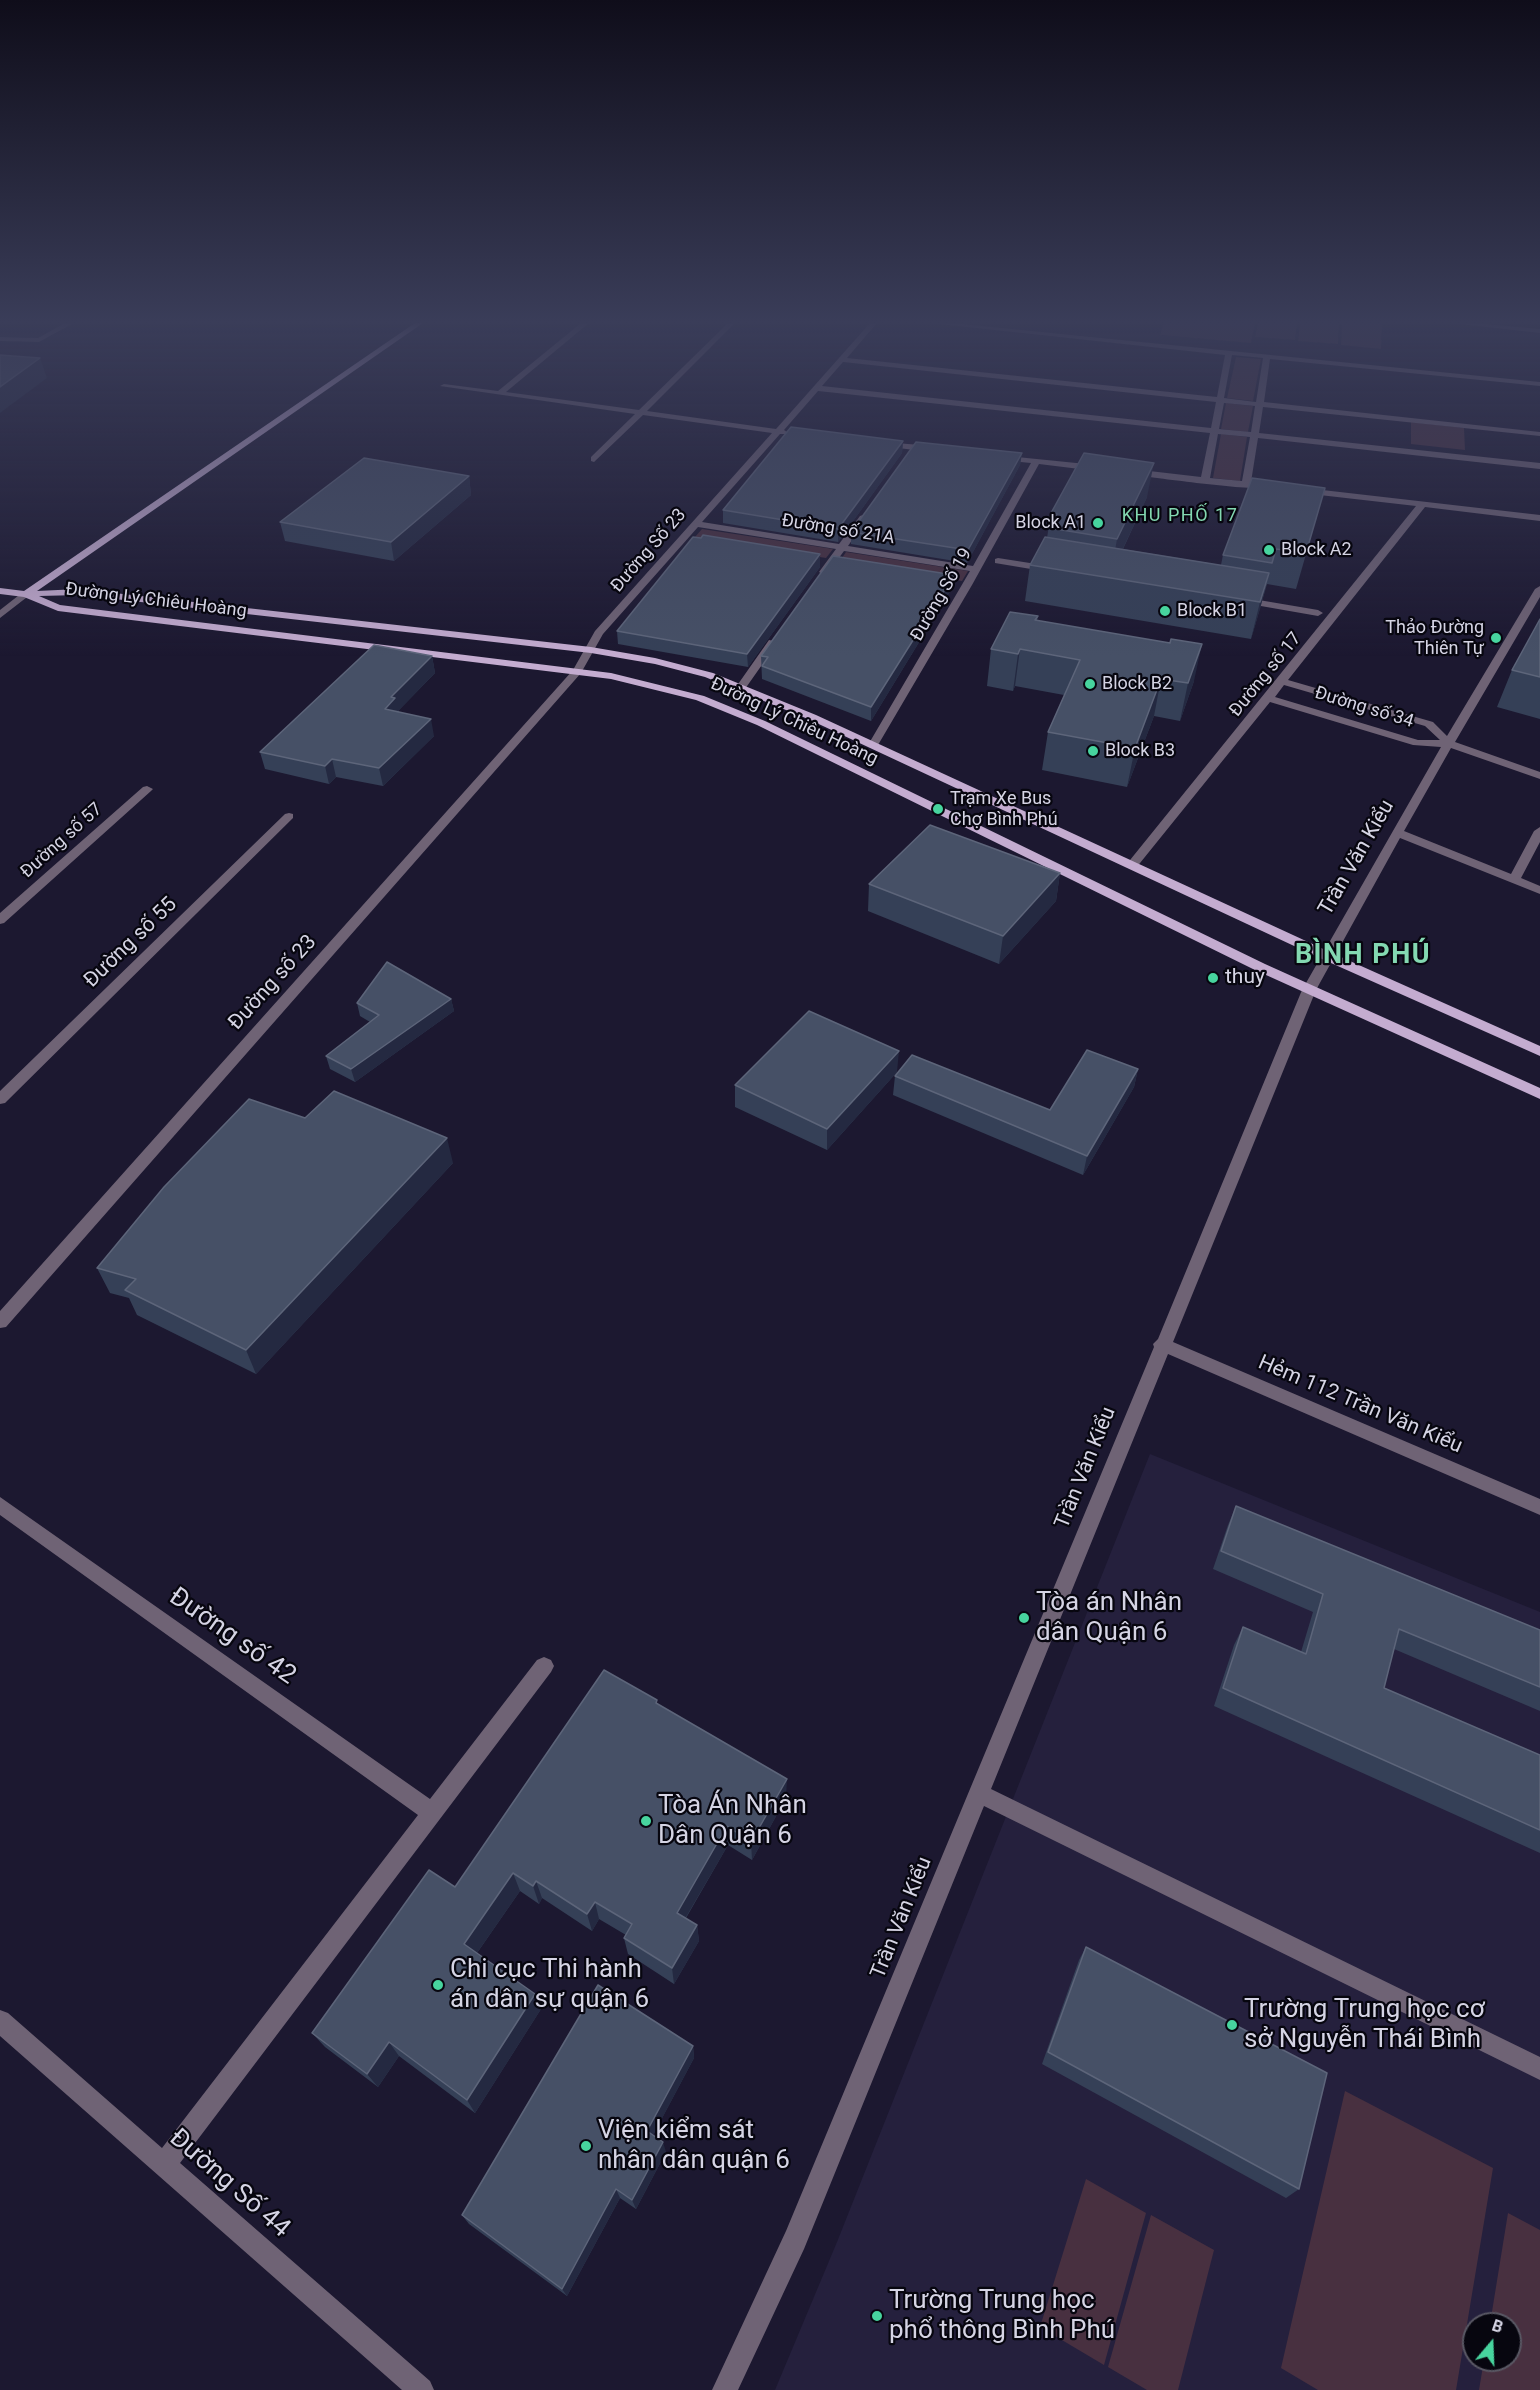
<!DOCTYPE html>
<meta charset="utf-8">
<style>
body{margin:0}
#map{position:relative;width:1540px;height:2390px;overflow:hidden;background:#1c1830;font-family:Roboto,sans-serif}
canvas{display:block}
.north{position:absolute;left:1462px;top:2312px;width:60px;height:60px;box-sizing:border-box;background:#07060f;border:2px solid #595864;border-radius:50%;rotate:19deg;font-size:16px;font-weight:700;line-height:24px;text-align:center;color:#d5d4e4}
.north::after{content:'';display:block;margin:auto;width:21px;height:27px;background:#47d49e;clip-path:polygon(50% 0,100% 100%,50% 72%,0 100%)}
</style>
<div id="map">
<canvas width="1540" height="2390"></canvas>
<div class="north">B</div>
</div>
<script>
const g = document.querySelector('canvas').getContext('2d');
g.lineJoin = 'round';
function fillPath(path, color) { g.fillStyle = color; g.fill(path, 'evenodd'); }
function stroke(path, color, width, dash) { g.strokeStyle = color; g.lineWidth = width; g.lineCap = dash ? 'butt' : 'round'; g.setLineDash(dash || []); g.stroke(path); }
function write(font, color, halo, rows, align = 'center') {
  g.font = font + ' Roboto,sans-serif'; g.lineWidth = 4.5; g.setLineDash([]); g.textBaseline = 'middle'; g.strokeStyle = halo; g.fillStyle = color; for (const [text, x, y, turn = 0] of rows) {
    g.save(); g.translate(x, y); g.rotate((+turn || 0) * Math.PI / 180); g.textAlign = isNaN(turn) ? turn : align; if (halo) g.strokeText(text, 0, 0); g.fillText(text, 0, 0); g.restore();
  }
}
fillPath(new Path2D(`
 M1150,1454L1540,1612V2390H775L837,2242ZM1474,2324H1510V2360H1474Z`), '#25203d');
fillPath(new Path2D(`
 M1164,323H1255L1251,343L1160,335Z
 M1258,323H1297L1295,340L1255,337Z
 M1300,323H1339L1338,344L1298,341Z
 M1342,323H1382L1381,349L1341,345Z
 M1236,357L1261,359L1253,401L1227,398Z
 M1226,403L1253,406L1248,432L1221,429Z
 M1411,422L1464,428L1465,450L1411,444Z
 M1221,434L1247,437L1240,481L1213,478Z
 M702,529L833,549L826,558L695,537Z
 M846,552L968,571L962,581L840,561Z
 M1345,2091L1493,2168L1456,2390H1318L1281,2368Z
 M1086,2179L1146,2213L1104,2365L1040,2327Z
 M1508,2213L1540,2230V2390H1479L1484,2360H1510V2324H1490Z
 M1151,2215L1214,2250L1178,2390H1147L1108,2367Z`), '#483040');
fillPath(new Path2D(`
 M65,323H74L39,342L0,341V337L38,338Z
 M581,323H589L506,392L639,410L728,323H735L647,411L776,429L870,323H877L847,358L1217,397L1225,355L930,323H952L1540,382V386L1270,359L1264,402L1540,432V436L1263,407L1259,433L1540,463V469L1258,438L1251,482L1273,487C1264,493 1152,477 1132,475L1128,472L1132,469L1201,477L1210,433L818,391L784,430L787,432L786,434H780L702,522L839,544L860,516L863,515L867,518L848,546L973,566L1031,463L1000,460L996,457L997,455L1096,465L1100,468L1096,471L1039,464L972,585L878,745L873,748L868,745L970,571L844,551L827,574L824,575L819,572L836,549L698,527L603,634L581,673L6,1327L0,1328V1311L573,670L595,631L772,433L643,415L594,462L591,461V457L635,414L440,386L444,384L498,391ZM1232,355L1263,358L1256,402L1224,398ZM843,362L1216,402L1211,428L822,386ZM1224,403L1255,406L1251,432L1219,429ZM1218,434L1250,437L1242,481L1210,478Z
 M1451,323H1474L1540,329V333Z
 M884,442L932,446L936,449L932,452L881,446V442Z
 M1305,488L1540,515V521L1425,507L1288,680L1433,722L1447,736L1535,589L1540,586V597L1455,742L1540,772V779L1451,748L1404,831L1511,874L1534,831L1540,827V842L1521,878L1540,886V894L1400,838L1316,990L1173,1342L1540,1499V1515L1168,1354L991,1789L1540,2057V2080L984,1806L804,2249L738,2390H712L786,2231L1154,1347L1153,1344L1158,1339L1302,990L1441,747L1413,745L1270,702L1136,868L1132,869L1126,865L1416,506L1302,493L1301,491ZM1284,685L1425,726L1440,740H1418L1275,697Z
 M998,558L1049,566L1054,569L1049,572L995,563V559Z
 M23,592L31,594L0,618V610Z
 M1241,597L1318,610L1323,613L1318,616L1238,602L1236,600Z
 M769,640L778,642L745,689H737L736,687Z
 M147,786L153,789L151,791L4,923L0,924V913L143,787Z
 M289,813L293,814V818L5,1103L0,1104V1091L285,814Z
 M0,1497L430,1799L537,1660L544,1657L551,1660L554,1666L551,1672L180,2163L430,2381L434,2390H402L0,2036V2010L8,2013L162,2148L418,1815L0,1515Z`), '#6f6375');
fillPath(new Path2D(`
 M415,323H423L37,591L79,589L591,647L655,658L713,673L816,715L1332,953L1540,1046V1056L1322,959L808,719L705,677L655,664L591,653L79,595L39,596L60,605L611,673L704,696L765,721L1265,964L1540,1088V1099L1255,970L757,725L696,700L611,679L58,611L24,597L0,594V588L24,591Z`), '#c4acd0');
fillPath(new Path2D(`
 M903,441L902,453L838,542L723,523V510Z
 M1022,453L1020,465L967,563L851,544V532Z
 M469,476L471,495L394,561L285,541L280,522Z
 M1325,488L1296,589L1267,584L1251,639L1025,601L1030,565L1047,538L1051,513L1147,497L1123,549L1221,565L1223,555Z
 M701,538L820,554V567L748,667L618,644L617,631Z
 M954,575L952,588L871,721L762,679L761,656Z
 M1038,616L1037,621L1194,681L1180,721L1154,716L1127,787L1042,770L1048,732L1064,695L1015,686L1013,691L987,686L991,649Z
 M1540,619V719L1497,707L1512,670Z
 M432,656L435,673L398,711L434,736L383,786L336,777L329,784L265,769L260,752Z
 M1060,873L1056,901L999,964L868,911L869,884Z
 M451,999L454,1011L355,1082L330,1069L326,1056L370,1022L360,1016L357,1003Z
 M1138,1069L1134,1087L1083,1175L893,1095L895,1076L1050,1110Z
 M897,1072L827,1150L735,1107V1085Z
 M305,1118L453,1163L256,1374L137,1315L129,1298L110,1293L97,1268Z
 M1236,1506L1540,1630V1711L1394,1649L1384,1688L1540,1755V1853L1214,1706L1234,1645L1243,1627L1301,1652L1313,1612L1213,1569L1228,1525Z
 M658,1704L786,1798L752,1860L728,1845L686,1918L697,1925L699,1941L674,1984L628,1954L624,1938L626,1935L599,1919L592,1931L542,1898L539,1904L520,1891L477,1953L541,2009L475,2113L399,2056L378,2087L325,2047L312,2033L455,1887Z
 M1086,1947L1299,2189L1286,2198L1042,2064L1079,1960Z
 M693,2046L694,2058L653,2135L666,2152L636,2209L620,2198L567,2296L469,2224L462,2215Z`), '#354057');
fillPath(new Path2D(`
 M40,358L47,378L0,413V387Z
 M903,441L902,453L838,542V529Z
 M1022,453L1020,465L967,563L968,550Z
 M1154,463L1147,497L1111,574L1117,539Z
 M469,476L471,495L394,561L391,542Z
 M820,554V567L748,667L747,654Z
 M1269,573L1260,609L1251,639L1260,602Z
 M954,575L952,588L871,721V707Z
 M1202,644L1194,681L1180,721L1188,683Z
 M1020,649L1015,686L1013,691L1018,654Z
 M432,656L435,673L398,711L399,715L385,709L391,697Z
 M1161,679L1154,716L1127,787L1135,748Z
 M431,719L434,736L383,786L379,768Z
 M332,759L336,777L329,784L325,766Z
 M1060,873L1056,901L999,964L1003,936Z
 M451,999L454,1011L355,1082L351,1069Z
 M899,1051L897,1072L827,1150V1129Z
 M1138,1069L1134,1087L1083,1175L1087,1156Z
 M447,1138L453,1163L256,1374L246,1350Z
 M787,1779L786,1798L752,1860L751,1842Z
 M727,1826L728,1845L679,1929L677,1913Z
 M513,1873L520,1891L472,1960L464,1944Z
 M536,1881L542,1898L539,1904L533,1886Z
 M595,1902L599,1919L592,1931L587,1914Z
 M697,1925L699,1941L674,1984L672,1968Z
 M535,1994L541,2009L475,2113L467,2100Z
 M389,2042L399,2056L378,2087L367,2074Z
 M693,2046L694,2058L650,2141L647,2131Z
 M663,2142L666,2152L636,2209L632,2200Z
 M616,2189L620,2198L567,2296L562,2289Z`), '#242941');
const building = new Path2D(`
 M0,355L40,358L0,387Z
 M791,427L903,441L838,529L723,510Z
 M916,442L1022,453L968,550L851,532Z
 M1084,453L1154,463L1117,539L1050,528L1057,514L1051,513Z
 M364,458L469,476L391,542L280,522Z
 M1252,478L1325,488L1306,553L1276,549L1272,563L1223,555Z
 M703,535L820,554L747,654L617,631L693,537L701,538Z
 M1045,537L1269,573L1260,602L1030,565Z
 M833,556L954,575L871,707L762,666L768,657L761,656Z
 M1010,612L1038,616L1035,620L1170,643L1171,639L1202,644L1188,683L1161,679L1135,748L1048,732L1080,660L1020,649L1018,654L991,649Z
 M1540,619V677L1512,670Z
 M374,645L432,656L391,697L395,698L385,709L431,719L379,768L332,759L325,766L260,752Z
 M930,825L1060,873L1003,936L869,884Z
 M387,962L451,999L351,1069L326,1056L379,1015L357,1003Z
 M809,1011L899,1051L827,1129L735,1085Z
 M1087,1050L1138,1069L1087,1156L895,1076L912,1055L1050,1110Z
 M334,1091L447,1138L246,1350L125,1290L136,1279L97,1268L164,1187L249,1099L305,1118Z
 M1236,1506L1540,1630V1687L1399,1629L1384,1688L1540,1755V1830L1223,1688L1243,1627L1306,1654L1323,1594L1221,1551Z
 M604,1670L657,1700L656,1703L787,1779L751,1842L727,1826L677,1913L697,1925L672,1968L624,1938L632,1924L595,1902L587,1914L536,1881L533,1886L513,1873L464,1944L535,1994L467,2100L389,2042L367,2074L312,2033L429,1870L455,1887Z
 M1086,1947L1327,2073L1299,2189L1048,2052Z
 M598,1985L693,2046L647,2131L663,2142L632,2200L616,2189L562,2289L462,2215Z`);
fillPath(building, '#465066');
stroke(building, '#5d657a', 1.5);
const sky = g.createLinearGradient(0, 0, 0, 657);
sky.addColorStop(0, '#0f0d1a');
sky.addColorStop(0.49, '#3a3d59');
sky.addColorStop(1, '#3a3d5900');
g.fillStyle = sky;
g.fillRect(0, 0, 1540, 657);
for (const [x, y, r, color] of [
 [1098,523,6,"#47d49e"],
 [1269,550,6,"#47d49e"],
 [1165,611,6,"#47d49e"],
 [1496,638,6,"#47d49e"],
 [1090,684,6,"#47d49e"],
 [1093,751,6,"#47d49e"],
 [938,809,6,"#47d49e"],
 [1213,978,6,"#47d49e"],
 [1024,1618,6,"#47d49e"],
 [646,1821,6,"#47d49e"],
 [438,1985,6,"#47d49e"],
 [1232,2025,6,"#47d49e"],
 [586,2146,6,"#47d49e"],
 [877,2316,6,"#47d49e"]
]) { const dot = new Path2D(); dot.arc(x, y, r, 0, 2 * Math.PI); g.fillStyle = color; g.fill(dot); stroke(dot, '#07060f', 2); }
g.letterSpacing = '1.5px';
write('18px', '#83d8b1', '#07060f', [
 ["KHU PHỐ 17",1180,516]
]);
g.letterSpacing = '0px';
write('18px', '#d5d4e4', '#07060f', [
 ["Block A1",1086,523,"right"],
 ["Block A2",1281,550],
 ["Block B1",1177,611],
 ["Thảo Đường",1484,628,"right"],
 ["Thiên Tự",1484,649,"right"],
 ["Block B2",1102,684],
 ["Block B3",1105,751],
 ["Trạm Xe Bus",950,799],
 ["Chợ Bình Phú",950,820]
], 'left');
write('18px', '#d5d4e4', '#07060f', [
 ["Đường số 21A",838,530,9],
 ["Đường Số 23",649,551,-49],
 ["Đường Số 19",942,595,-60],
 ["Đường Lý Chiêu Hoàng",156,601,7],
 ["Đường số 17",1266,675,-51],
 ["Đường số 34",1364,708,17],
 ["Đường Lý Chiêu Hoàng",794,722,25],
 ["Đường số 57",62,841,-42]
]);
write('21px', '#d5d4e4', '#07060f', [
 ["Trần Văn Kiểu",1357,858,-60],
 ["Đường số 55",131,943,-44],
 ["Đường số 23",273,983,-48],
 ["Hẻm 112 Trần Văn Kiểu",1360,1405,23],
 ["Trần Văn Kiểu",1086,1468,-68],
 ["Trần Văn Kiểu",902,1918,-68]
]);
write('21px', '#d5d4e4', '#07060f', [
 ["thuy",1225,978]
], 'left');
write('26px', '#d5d4e4', '#07060f', [
 ["Tòa án Nhân",1036,1603],
 ["dân Quận 6",1036,1633],
 ["Tòa Án Nhân",658,1806],
 ["Dân Quận 6",658,1836],
 ["Chi cục Thi hành",450,1970],
 ["án dân sự quận 6",450,2000],
 ["Trường Trung học cơ",1244,2010],
 ["sở Nguyễn Thái Bình",1244,2040],
 ["Viện kiểm sát",598,2131],
 ["nhân dân quận 6",598,2161],
 ["Trường Trung học",889,2301],
 ["phổ thông Bình Phú",889,2331]
], 'left');
write('26px', '#d5d4e4', '#07060f', [
 ["Đường số 42",232,1637,35],
 ["Đường Số 44",229,2184,41]
]);
g.letterSpacing = '1.5px';
write('bold 27px', '#83d8b1', '#07060f', [
 ["BÌNH PHÚ",1363,956]
]);
g.letterSpacing = '0px';
</script>
